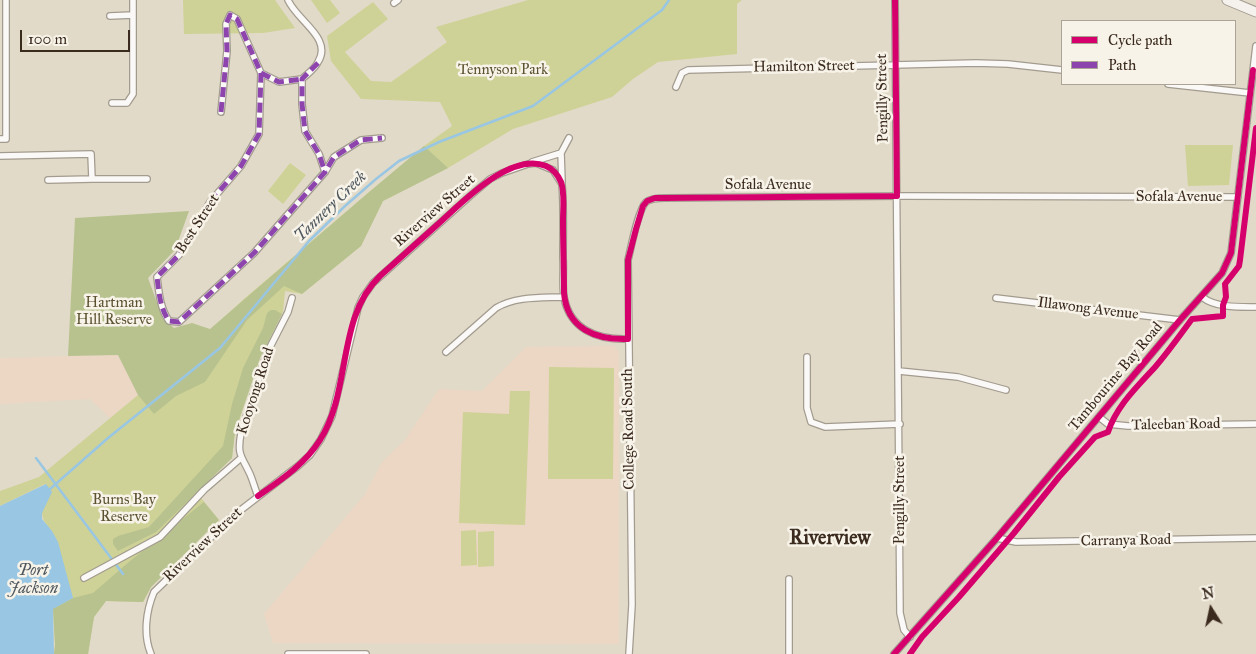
<!DOCTYPE html>
<style>
body{margin:0}
#map{position:relative;width:1256px;height:654px;overflow:hidden;background:#e2dac8;font-family:"IM FELL Great Primer",serif}
canvas{display:block}
.legend{position:absolute;left:1061px;top:20px;width:175px;height:65px;box-sizing:border-box;background:#f7f3e8;border:1px solid #aca397;margin:0;padding:6px 9px;list-style:none;font-size:15px;color:#3b2a1e}
.legend li{display:flex;align-items:center;gap:10px;height:25px}
.legend b{width:25px;border:1px solid #aca397}
.north{position:absolute;left:1186px;top:584px;width:50px;height:50px;-webkit-text-stroke:4px #f7f3e8;paint-order:stroke;rotate:350deg;font-size:14px;font-weight:700;line-height:20px;text-align:center;color:#3b2a1e}
.north::after{content:'';display:block;margin:auto;width:18px;height:22px;background:#3b2a1e;clip-path:polygon(50% 0,100% 100%,50% 72%,0 100%)}
.scale{position:absolute;left:20px;top:30px;width:110px;height:22px;box-sizing:border-box;border:2px solid #3b2a1e;border-top:0;padding-left:6px;font-size:15px;line-height:18px;white-space:nowrap;color:#3b2a1e;-webkit-text-stroke:4px #f7f3e8;paint-order:stroke}
</style>
<div id="map">
<canvas width="1256" height="654"></canvas>
<ul class="legend">
<li><b style="height:6px;background:#d6006c"></b>Cycle path</li>
<li><b style="height:6px;background:#8e44ad"></b>Path</li>
</ul>
<div class="north">N</div>
<div class="scale">100 m</div>
</div>
<script>
const g = document.querySelector('canvas').getContext('2d');
g.lineJoin = 'round';
function fillPath(path, color) { g.fillStyle = color; g.fill(path, 'evenodd'); }
function stroke(path, color, width, dash) { g.strokeStyle = color; g.lineWidth = width; g.lineCap = dash ? 'butt' : 'round'; g.setLineDash(dash || []); g.stroke(path); }
function write(font, color, halo, rows, align = 'center') {
  g.font = font + ' "IM FELL Great Primer",serif'; g.lineWidth = 5; g.setLineDash([]); g.textBaseline = 'middle'; g.strokeStyle = halo; g.fillStyle = color; for (const [text, x, y, turn = 0] of rows) {
    g.save(); g.translate(x, y); g.rotate((+turn || 0) * Math.PI / 180); g.textAlign = isNaN(turn) ? turn : align; if (halo) g.strokeText(text, 0, 0); g.fillText(text, 0, 0); g.restore();
  }
}
fillPath(new Path2D(`
 M614,346L619,351V644L273,643L264,614L365,494L382,462L405,440L439,389L482,391L526,347Z
 M118,355L138,395L110,418L90,399L0,404V358Z`), '#ecd6c4');
fillPath(new Path2D(`
 M183,0H275L295,28L263,33L184,34Z
 M311,0H330L340,13L327,23Z
 M528,0H742L737,4V54L658,62L633,79L612,97L513,129L448,168L383,201L361,246L302,294L285,291L283,312L260,358L235,432L232,458L197,493L219,520L151,587L143,602L106,601L94,617L88,654H54L55,645L53,609L46,524C38,513 44,496 45,484L0,506V491L39,477L138,395L245,298L368,193L424,146L452,126L440,102L361,99L331,61L327,36L373,2L388,19L345,52L371,81L391,82L447,42L436,27Z
 M1185,145H1233L1229,185L1188,186Z
 M290,163L306,175L283,204L268,191Z
 M549,367L614,368L613,479H548Z
 M510,391H530L525,525L459,523L463,412L509,414Z
 M476,530L477,565L461,566V531Z
 M494,531V566L478,567V532Z`), '#ced296');
fillPath(new Path2D(`
 M424,146L448,168L383,201L361,246L302,294L284,286L247,320L205,382L176,396L154,414L138,395L118,355L68,356L75,218L189,211L175,250L148,278L163,319L174,328L192,323L210,329L368,193Z
 M271,310H275L282,314L260,358L235,432L232,458L156,532L118,551L113,544V539L118,536L149,527L223,446L232,404L243,368L263,328L267,313Z
 M204,502L219,520L151,587L143,602L106,601L94,617L88,654H54L55,645L53,609L73,598L93,593L130,561Z`), '#b8c28f');
fillPath(new Path2D(`
 M46,484L52,492L42,513V519L52,531L58,542L73,598L53,609L54,654H0V506Z`), '#98c6e3');
stroke(new Path2D(`
 M36,458L123,574
 M50,489L108,438L220,348L309,241L345,206L376,179L399,161L439,142L533,106L662,10L669,0`), '#98c6e3', 2.5);
const street = new Path2D(`
 M288,0C297,21 333,38 318,62C315,69 307,74 302,79V104L305,131L319,154L325,172
 M895,0L900,613L904,630L910,637
 M394,3L398,0
 M110,16L133,15
 M261,73L279,82L302,79
 M1168,84L1250,93
 M676,87L682,73L688,70L976,63L1008,64L1062,70
 M112,103H127L133,94V0
 M221,112L227,51L226,24L230,15L237,19L261,73L259,134L241,166L210,202L179,255L157,277C159,293 160,308 169,321L179,322L254,253L325,172L334,157L361,140L382,138
 M0,139H6V0
 M561,153L569,138
 M0,156L91,154L92,179H147
 M532,162L561,153L562,181
 M48,180L92,179
 M1202,297C1216,308 1239,307 1256,307
 M996,298L1180,320
 M446,352L496,308C516,296 541,298 564,297
 M807,357V408L811,422L825,427L900,424
 M899,371L958,377L1006,390
 M1099,417L1108,424L1128,426L1256,424
 M258,496C255,489 253,481 250,474C241,455 237,455 241,433L267,353L288,312L292,298
 M997,538L1016,542L1256,538
 M84,578L160,537L204,490L241,458
 M151,654C143,635 146,611 154,592L233,516L298,466L310,455L321,439L332,416L358,308L363,297L373,283L470,196L490,179L502,173L528,164L536,163L553,170L562,184C564,208 563,233 563,258C564,270 562,284 564,297C570,330 598,340 628,339
 M288,654H366
 M629,654L632,605L628,260C631,248 638,210 646,202C651,198 659,198 665,198L906,196L1238,197
 M789,654V579
 M894,654L997,538L1180,320L1222,273L1231,253L1256,46`);
const secondary = new Path2D(`
 M1227,0L1256,12`);
stroke(street, '#a29b8f', 8);
stroke(secondary, '#a29b8f', 11);
stroke(street, '#fbf9f7', 5.5);
stroke(secondary, '#f5f1ed', 9);
stroke(new Path2D(`
 M318,63L302,79V104L305,131L319,154L325,172
 M261,73L279,82L302,79
 M221,112L227,51L226,24L230,15L237,19L261,73L259,134L241,166L210,202L179,255L157,277C159,293 160,308 169,321L179,322L254,253L325,172L334,157L361,140L382,138`), '#8e44ad', 5, [10, 5]);
stroke(new Path2D(`
 M258,496C281,480 305,464 320,440C352,390 336,318 380,276C399,259 418,242 437,225C461,204 510,151 546,166C553,169 558,175 561,182C565,193 563,209 563,220C563,244 564,268 564,293C567,329 596,340 628,339V260L636,229L643,206L647,201L655,198H665L897,196L895,0
 M894,654L997,538L1180,320L1222,273L1231,253L1253,70
 M910,654L922,637L959,597L1014,533L1059,477L1095,437L1108,432C1117,405 1138,386 1156,366C1169,351 1180,335 1192,319L1223,316V305L1226,297L1225,284L1239,266L1240,260L1256,128`), '#d6006c', 6);
write('15px', '#3b2a1e', '#f7f3e8', [
 ["Hamilton Street",804,67,-1],
 ["Pengilly Street",883,98,-91],
 ["Sofala Avenue",768,185],
 ["Sofala Avenue",1179,197],
 ["Riverview Street",435,211,-41],
 ["Best Street",198,224,-57],
 ["Illawong Avenue",1088,309,7],
 ["Tambourine Bay Road",1116,377,-50],
 ["Kooyong Road",256,391,-72],
 ["Taleeban Road",1176,425,-1],
 ["College Road South",629,429,-91],
 ["Pengilly Street",900,500,-90],
 ["Carranya Road",1126,541,-1],
 ["Riverview Street",203,545,-43]
]);
write('15px', '#5c5232', '#f7f3e8', [
 ["Tennyson Park",503,70],
 ["Hartman",114,303],
 ["Hill Reserve",114,320],
 ["Burns Bay",124,500],
 ["Reserve",124,517]
]);
write('italic 16px', '#4d565d', '#f7f3e8', [
 ["Tannery Creek",331,207,-44],
 ["Port",33,571],
 ["Jackson",33,589]
]);
write('bold 20px', '#3b2a1e', '#f7f3e8', [
 ["Riverview",830,539]
]);
</script>
